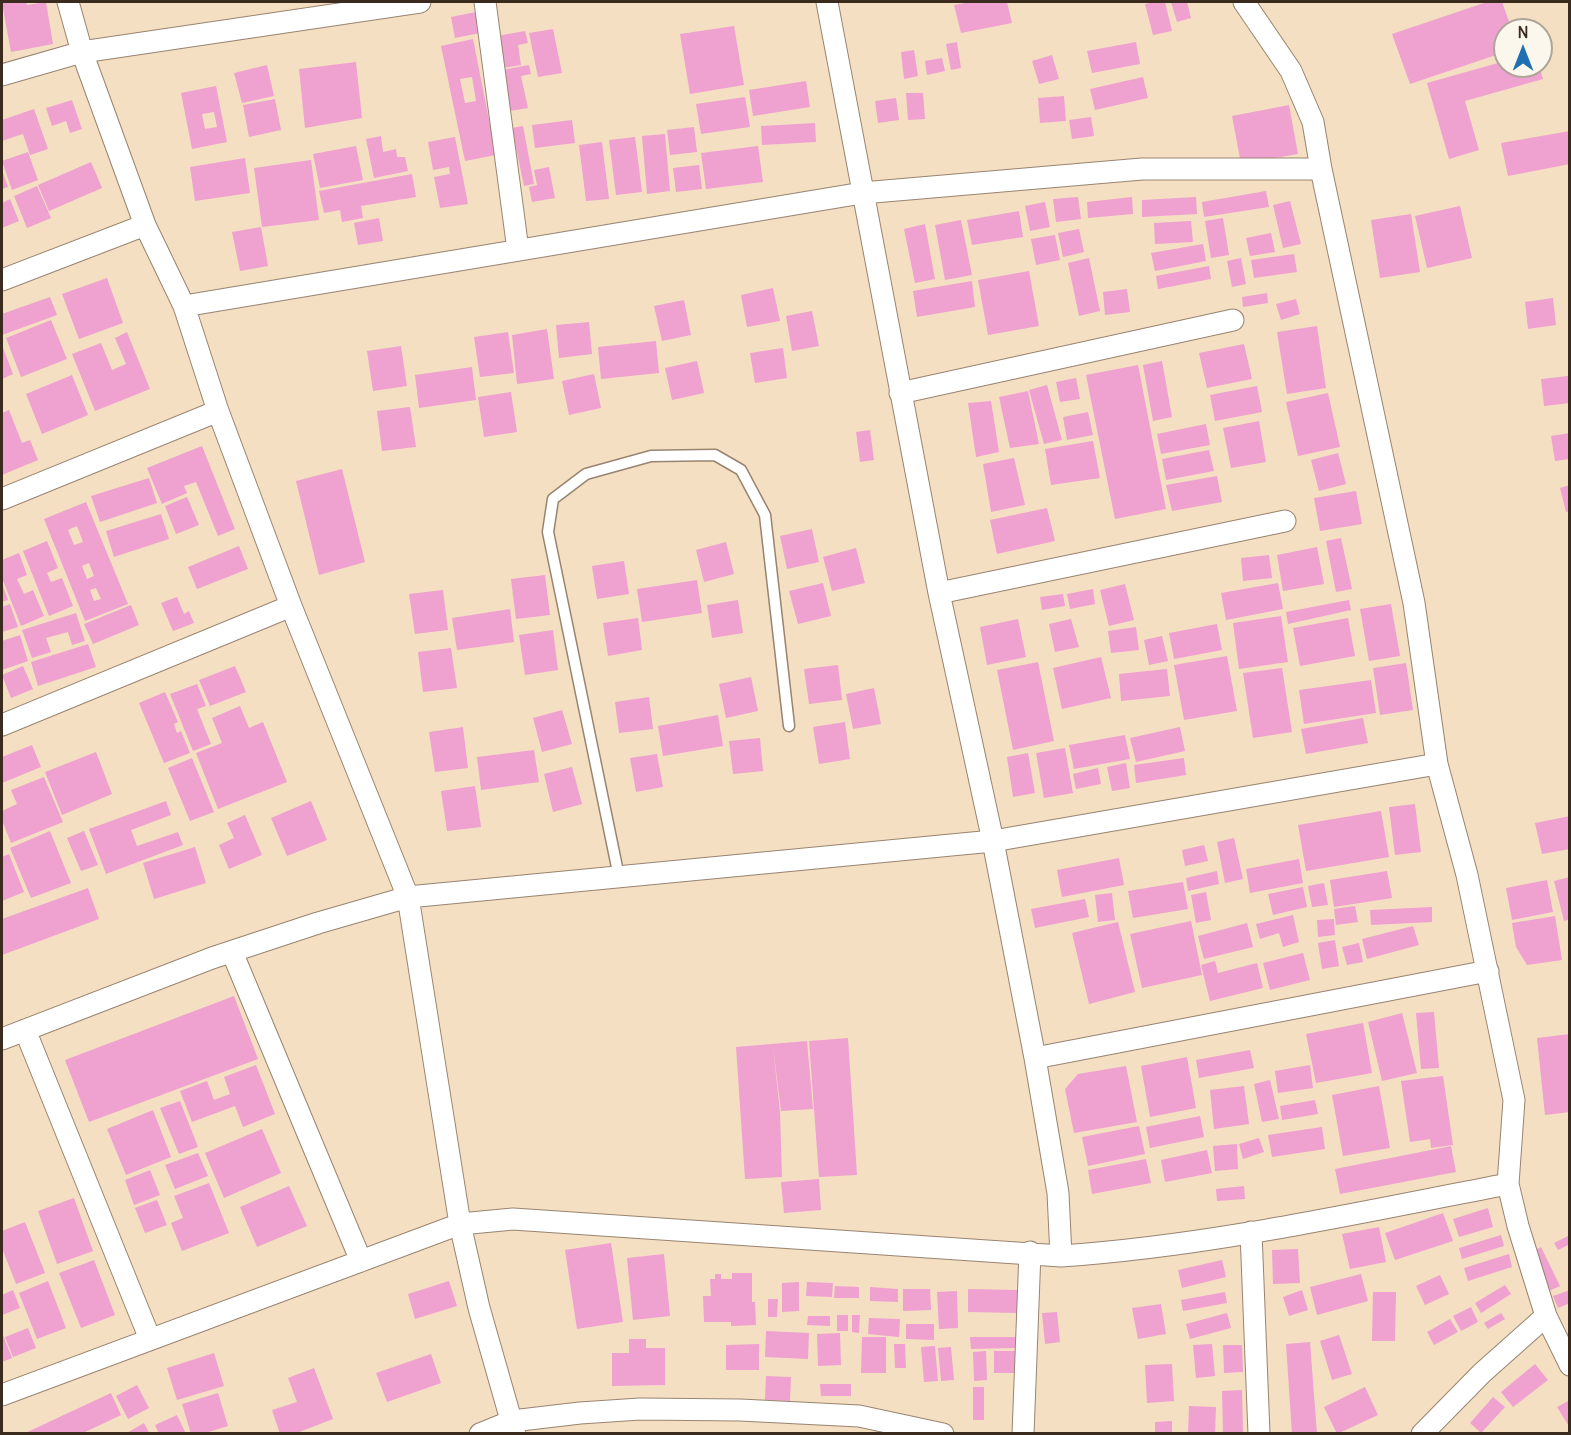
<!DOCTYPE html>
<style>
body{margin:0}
#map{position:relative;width:1571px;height:1435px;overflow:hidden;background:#f4dfc3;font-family:Delius,sans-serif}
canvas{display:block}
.frame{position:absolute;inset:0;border:3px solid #3b2a1e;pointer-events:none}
.north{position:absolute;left:1493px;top:18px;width:60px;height:60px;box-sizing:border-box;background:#fbf7ec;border:2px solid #aea59a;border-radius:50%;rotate:0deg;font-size:16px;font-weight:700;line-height:24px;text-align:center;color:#3b2a1e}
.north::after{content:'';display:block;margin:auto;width:21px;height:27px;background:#1f6fb2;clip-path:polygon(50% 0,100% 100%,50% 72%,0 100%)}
</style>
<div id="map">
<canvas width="1571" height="1435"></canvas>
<div class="frame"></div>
<div class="north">N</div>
</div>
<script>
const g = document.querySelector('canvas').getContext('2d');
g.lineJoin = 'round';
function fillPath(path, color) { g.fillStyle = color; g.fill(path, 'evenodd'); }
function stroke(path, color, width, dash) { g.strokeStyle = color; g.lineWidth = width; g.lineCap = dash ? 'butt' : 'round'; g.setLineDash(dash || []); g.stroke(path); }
fillPath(new Path2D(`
 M7,2H26L27,5L46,2L53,44L11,52L2,3Z
 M971,2H1007L1012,23L961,33L954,5Z
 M1155,2H1165L1172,31L1153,35L1145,4Z
 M1171,2H1187L1191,18L1177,22Z
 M1487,2H1502L1512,30H1505V52L1410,84L1392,34Z
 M476,12L480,33L455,38L451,17Z
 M734,26L744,85L690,94L680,34Z
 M553,29L562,73L538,77L529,33Z
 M525,31L528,43L518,45L521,65L503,68L497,36Z
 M473,39L496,155L465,161L441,46ZM472,77L476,101L465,103L460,79Z
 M957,42L961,68L951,70L946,44Z
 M1136,42L1140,64L1092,73L1087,51Z
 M914,50L918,76L904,79L901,52Z
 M1052,55L1059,79L1039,84L1032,61Z
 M942,58L945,71L927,75L925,61Z
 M1505,61V66H1539L1543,79L1465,101L1479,150L1449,159L1427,83Z
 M356,62L362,118L305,128L299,69Z
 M267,65L274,96L242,103L234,73Z
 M529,65L531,74L521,76L528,108L510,111L502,70Z
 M1143,77L1148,98L1095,110L1090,89Z
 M806,81L810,107L753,116L749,90Z
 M216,86L227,142L192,149L181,93ZM214,112L217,127L205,129L202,114Z
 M906,93H923L925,119L908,120Z
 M1064,96L1066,121L1040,123L1038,98Z
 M745,97L750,127L701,134L696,104Z
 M896,98L899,120L878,123L875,101Z
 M275,99L281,130L249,137L243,105Z
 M72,100L82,129L70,133L66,121L52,126L46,108Z
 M1289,105L1298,154L1241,164L1232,116Z
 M34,109L48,149L30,155L23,134L2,141V120Z
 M1091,117L1094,136L1072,139L1069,120Z
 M572,120L575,143L535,148L532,125Z
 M815,123L816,142L762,145L761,126Z
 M523,126L534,184L524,186L512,128Z
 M694,127L697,152L670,155L667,130Z
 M1570,131V164L1508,176L1501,143Z
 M665,134L670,191L647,194L642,136Z
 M381,136L383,152L396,149L397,157H405L408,171L374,178L366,139Z
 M455,137L468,204L440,208L434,177L450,174L449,167L433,170L428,142Z
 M635,137L642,192L616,195L609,140Z
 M602,142L609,199L586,201L579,145Z
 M356,146L363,180L320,188L313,154Z
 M758,146L763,182L706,189L701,153Z
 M28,152L38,180L12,190L2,161Z
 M245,158L250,193L195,201L190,167Z
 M311,160L319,220L262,227L254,168Z
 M91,162L102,188L49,211L38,185Z
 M699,165L702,189L676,192L673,168Z
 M549,167L555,198L532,202L529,187L537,185L534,170Z
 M2,170L8,187L2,189Z
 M412,174L416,197L361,206L363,218L342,222L340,210L324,213L319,191Z
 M37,186L51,218L27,228L14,196Z
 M1266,191L1269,207L1204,217L1202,202Z
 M1078,197L1081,219L1056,222L1053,199Z
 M1132,197L1133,214L1088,218L1087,202Z
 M1196,197L1197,214L1142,217V200Z
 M10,199L19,221L2,228V203Z
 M1290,201L1301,244L1283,248L1273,205Z
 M1045,202L1050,227L1030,231L1025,206Z
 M1460,206L1472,258L1427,268L1415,216Z
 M1019,211L1023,237L972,245L967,220Z
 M1411,214L1420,272L1380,278L1371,220Z
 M379,218L383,241L358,245L354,223Z
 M1223,218L1229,255L1211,258L1205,221Z
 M961,220L972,275L945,280L935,225Z
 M1191,221L1193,242L1155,244L1154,223Z
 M925,224L935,279L915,283L904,229Z
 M261,227L268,266L240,271L232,232Z
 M1079,229L1084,252L1063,257L1058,233Z
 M1271,233L1275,252L1250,256L1246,238Z
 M1055,235L1060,260L1036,265L1031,239Z
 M1203,244L1206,261L1155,271L1151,253Z
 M1294,254L1297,272L1254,278L1251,260Z
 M1089,258L1100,311L1079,316L1068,263Z
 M1241,258L1246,284L1232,287L1227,261Z
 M1209,266L1211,279L1158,289L1156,276Z
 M1029,271L1039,326L988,335L978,280Z
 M107,278L123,323L79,339L62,294Z
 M972,281L975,307L917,317L913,291Z
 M773,288L780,321L747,327L741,295Z
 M1127,289L1130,312L1105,315L1103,292Z
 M1267,293L1268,303L1243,307L1242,297Z
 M50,297L57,315L2,335V314Z
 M1553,298L1556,325L1528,329L1525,302Z
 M1296,299L1300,314L1281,320L1276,304Z
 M684,300L691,335L662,341L654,306Z
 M812,311L819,346L792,351L786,316Z
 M51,320L67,359L21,377L6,338Z
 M589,322L592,354L559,358L556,325Z
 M1317,326L1326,388L1287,394L1277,332Z
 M547,329L554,379L517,384L512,335Z
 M127,332L150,389L95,411L72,354L101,343L112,370L126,364L115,338Z
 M508,332L514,373L480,377L474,337Z
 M656,341L659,373L601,379L598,347Z
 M1244,344L1252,379L1207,388L1199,353Z
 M2,345L13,374L2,379Z
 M401,346L407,386L373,391L367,351Z
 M783,348L787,378L755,383L750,353Z
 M697,361L704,393L672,400L665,368Z
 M1162,361L1172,417L1153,421L1143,365Z
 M1138,365L1166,509L1115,519L1086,375Z
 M472,367L476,400L419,408L415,375Z
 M594,374L601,408L569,415L562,381Z
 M72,375L88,415L42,434L26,394Z
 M1568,376L1570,403L1544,406L1541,379Z
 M1076,378L1080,399L1060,402L1056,382Z
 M1047,385L1062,440L1044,444L1029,390Z
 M1257,386L1262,412L1215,421L1210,395Z
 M1028,391L1039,444L1010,448L999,397Z
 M511,392L517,432L484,437L478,397Z
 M1328,393L1340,447L1298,456L1286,402Z
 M991,401L999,452L976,457L968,403Z
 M410,407L416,447L382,451L377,411Z
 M9,410L22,443L30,440L38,460L2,475V413Z
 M1088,412L1093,435L1067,440L1063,417Z
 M1259,421L1266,462L1231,468L1223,428Z
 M1206,424L1210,445L1161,454L1157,434Z
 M870,430L874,460L860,462L856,432Z
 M1570,433V459L1555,461L1551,436Z
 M1093,441L1100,478L1051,485L1045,449Z
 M202,446L235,529L218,536L196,482L184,486L187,493L162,504L147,468Z
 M1209,450L1214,471L1166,480L1162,459Z
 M1338,453L1346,484L1319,491L1311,460Z
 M1014,458L1025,505L991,512L983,464Z
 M342,469L365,562L319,575L296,481Z
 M1217,476L1222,502L1172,511L1166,485Z
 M149,478L157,503L100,522L91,496Z
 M1570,485V511L1566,512L1560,488Z
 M1356,491L1362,524L1320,531L1314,498Z
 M187,497L199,525L176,534L165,506Z
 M86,502L128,604L85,621L44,519ZM77,526L83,542L74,545L68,530ZM89,563L94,576L87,579L82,566ZM96,588L101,599L94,601L90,590Z
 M1047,508L1055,541L997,554L990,520Z
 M161,514L169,539L114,557L106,531Z
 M812,529L819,562L787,569L780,536Z
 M1341,538L1352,589L1336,592L1326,541Z
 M47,541L58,568L47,573L51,582L62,578L73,606L49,616L23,551Z
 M726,542L734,574L704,582L696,550Z
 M239,546L248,569L197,589L188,567Z
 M1317,547L1324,584L1283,591L1277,555Z
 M856,548L865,583L832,591L823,557Z
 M19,553L27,575L17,579L24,594L33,590L44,616L21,626L2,578V560Z
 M1269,555L1272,578L1243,581L1241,558Z
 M624,561L629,594L597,599L592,566Z
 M545,575L550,615L516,619L511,579Z
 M697,580L702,613L642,622L637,589Z
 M2,583L8,600L2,602Z
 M823,583L831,616L798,624L789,591Z
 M1278,583L1283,609L1226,620L1221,593Z
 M1125,584L1134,620L1109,626L1100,590Z
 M1093,589L1095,604L1070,609L1067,594Z
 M443,590L448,630L415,634L409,594Z
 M1063,594L1065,606L1042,610L1040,597Z
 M177,597L184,614L189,611L194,623L173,631L161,603Z
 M738,600L743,633L712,638L707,605Z
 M1349,600L1351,610L1288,624L1286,612Z
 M10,604L18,627L2,632V607Z
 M1391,604L1400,656L1369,661L1360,609Z
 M131,605L139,625L93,644L84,624Z
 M510,609L514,642L457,650L452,618Z
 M76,613L85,641L72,645L68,632L46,638L51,652L32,658L22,630Z
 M1281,616L1288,662L1239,669L1233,623Z
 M638,618L642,650L608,656L603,623Z
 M1348,618L1355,656L1300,666L1293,628Z
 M1018,619L1026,657L987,665L980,627Z
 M1071,619L1079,647L1055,652L1049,624Z
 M1217,624L1222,650L1174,659L1169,633Z
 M1136,627L1139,650L1111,653L1108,631Z
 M553,630L558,670L525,675L519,635Z
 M20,635L28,661L2,670V641Z
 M1162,636L1168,661L1149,665L1144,640Z
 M88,644L96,667L38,686L31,662Z
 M451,648L457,688L423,692L418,652Z
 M1227,656L1237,711L1184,720L1174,665Z
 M1101,657L1111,698L1062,709L1053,668Z
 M1038,662L1054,741L1013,750L997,670Z
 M1406,663L1413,710L1380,715L1373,668Z
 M838,665L842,700L809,704L804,669Z
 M23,666L33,689L11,698L2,675Z
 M235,666L246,692L210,706L199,680Z
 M1282,668L1292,732L1253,738L1243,673Z
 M1167,669L1170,696L1121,701L1119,674Z
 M751,677L758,711L726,718L719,684Z
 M1371,680L1376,713L1304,724L1299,690Z
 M197,684L206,706L197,709L211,744L193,751L170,694Z
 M874,688L881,724L853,729L846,694Z
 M165,692L178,722L174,724L177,733L181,731L190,753L164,763L139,703Z
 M649,697L653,729L619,733L615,702Z
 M240,706L249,728L263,722L287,782L218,809L196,753L222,743L212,718Z
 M562,710L572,744L542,752L533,718Z
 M718,715L723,746L663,756L658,726Z
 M1363,718L1368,743L1306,754L1301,729Z
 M845,722L850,759L819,764L813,727Z
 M463,727L468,768L435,772L429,732Z
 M1180,727L1185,751L1136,762L1130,738Z
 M1125,735L1130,759L1074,769L1069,745Z
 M760,738L763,771L733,774L729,741Z
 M32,745L41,767L2,783V757Z
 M1065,748L1073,793L1044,798L1036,753Z
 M534,750L539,782L481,790L477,757Z
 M96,752L112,794L62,815L45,772Z
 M1028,753L1035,793L1013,797L1007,757Z
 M657,754L663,787L636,792L630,758Z
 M192,758L214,812L190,821L168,768Z
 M1184,758L1186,775L1136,783L1134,765Z
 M1126,763L1130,788L1112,791L1107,767Z
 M572,767L582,804L553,812L544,774Z
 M1098,768L1101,784L1076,789L1073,774Z
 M44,777L63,822L11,843L2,820V811L17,804L11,790Z
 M475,786L481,827L447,831L441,791Z
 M166,801L171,815L131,830L137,846L178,832L183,845L106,874L89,829Z
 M311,801L327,840L287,856L271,818Z
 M1415,804L1421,852L1395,855L1389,807Z
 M1381,811L1389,857L1306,871L1298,825Z
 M245,815L262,855L229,869L219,845L234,838L227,823Z
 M1570,816V849L1542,854L1535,823Z
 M50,831L71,883L31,898L10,848Z
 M84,831L98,865L81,871L67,838Z
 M1234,838L1243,879L1225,883L1217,842Z
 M1204,845L1208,861L1185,866L1182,850Z
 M195,847L206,883L154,899L143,863Z
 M9,854L24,892L2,901V857Z
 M1119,858L1124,885L1062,897L1057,870Z
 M1299,859L1303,883L1250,893L1246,869Z
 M1217,871L1219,884L1188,891L1186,878Z
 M1387,871L1392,898L1334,907L1330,880Z
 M1570,877V919L1564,921L1554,881Z
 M1547,880L1553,912L1512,920L1506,888Z
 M1183,882L1188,909L1133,918L1128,891Z
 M1324,883L1328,905L1312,907L1308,886Z
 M1303,887L1307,907L1273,915L1268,894Z
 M88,888L99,919L2,955V919Z
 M1206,892L1211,920L1196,923L1191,895Z
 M1112,893L1115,920L1098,922L1095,895Z
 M1085,899L1089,917L1035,928L1031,909Z
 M1355,906L1358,922L1336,925L1334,909Z
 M1432,907V922L1371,925L1370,910Z
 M1293,915L1299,942L1283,947L1279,933L1260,939L1256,924Z
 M1555,916L1562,960L1527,965L1516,947L1512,923Z
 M1334,919L1335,935L1318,937L1317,920Z
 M1191,921L1202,975L1142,988L1130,934Z
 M1118,922L1135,992L1089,1004L1072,933Z
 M1247,923L1253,947L1204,959L1198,936Z
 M1413,926L1419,945L1367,959L1362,939Z
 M1335,940L1339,966L1322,969L1318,943Z
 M1359,943L1363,962L1347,965L1342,947Z
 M1303,953L1310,980L1270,990L1263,963Z
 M1215,961L1218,973L1257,963L1263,988L1210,1001L1201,965Z
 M234,996L258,1059L89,1122L65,1060Z
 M1434,1012L1439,1068L1421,1069L1416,1013Z
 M1402,1013L1417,1073L1382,1081L1368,1022Z
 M1363,1023L1372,1073L1316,1083L1306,1034Z
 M1570,1034V1112L1545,1115L1537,1038Z
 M848,1038L857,1175L819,1177L809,1041Z
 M807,1041L813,1109L781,1111L773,1047L780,1112L782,1177L745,1179L736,1047Z
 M1250,1050L1254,1068L1199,1078L1196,1060Z
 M1187,1057L1196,1108L1150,1117L1141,1066Z
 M256,1065L275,1114L243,1127L235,1106L192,1122L180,1091L207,1081L214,1100L230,1094L224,1077Z
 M1310,1065L1313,1088L1278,1093L1275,1071Z
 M1126,1066L1137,1122L1074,1133L1065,1089L1078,1074Z
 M1443,1076L1453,1145L1431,1148L1430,1139L1410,1142L1401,1081Z
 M1270,1080L1279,1119L1262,1122L1254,1084Z
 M1244,1086L1249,1124L1214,1129L1210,1090Z
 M1379,1086L1390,1148L1343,1156L1332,1095Z
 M1315,1100L1318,1114L1282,1120L1280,1106Z
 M180,1101L198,1147L179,1154L160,1108Z
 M153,1110L171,1157L126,1175L107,1129Z
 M1200,1116L1204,1137L1150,1148L1146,1127Z
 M1139,1126L1145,1154L1088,1166L1082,1137Z
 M1322,1127L1325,1149L1272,1157L1268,1135Z
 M262,1129L281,1173L224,1198L205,1153Z
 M1259,1138L1264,1152L1243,1159L1239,1144Z
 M1237,1144L1238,1169L1215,1171L1213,1146Z
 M1451,1146L1456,1172L1340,1194L1335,1169Z
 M1207,1150L1212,1173L1165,1182L1161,1160Z
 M198,1153L208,1176L175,1189L165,1165Z
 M1146,1159L1151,1183L1092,1194L1088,1170Z
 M150,1170L160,1195L134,1205L125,1180Z
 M819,1179L821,1210L784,1213L781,1182Z
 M209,1183L229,1233L182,1251L171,1223L183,1218L174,1196Z
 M289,1186L307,1226L257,1247L240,1207Z
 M1244,1186L1245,1199L1217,1201L1216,1189Z
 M74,1198L93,1251L57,1264L38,1211Z
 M157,1200L167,1225L145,1233L135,1208Z
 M1488,1208L1493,1227L1459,1237L1453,1219Z
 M1443,1213L1453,1241L1395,1260L1385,1233Z
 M25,1222L45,1273L16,1284L2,1248V1231Z
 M1379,1227L1386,1262L1350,1269L1342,1234Z
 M1501,1235L1504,1246L1462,1259L1459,1248Z
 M1570,1235V1244L1558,1250L1554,1243Z
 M611,1243L623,1322L577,1329L565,1250Z
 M1541,1247L1560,1286L1549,1291L1530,1253Z
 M1298,1249L1300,1283L1273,1284L1272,1250Z
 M664,1254L670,1316L633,1320L627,1258Z
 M1509,1254L1512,1267L1468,1281L1464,1268Z
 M94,1260L115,1315L81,1328L59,1273Z
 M1222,1260L1226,1277L1182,1288L1178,1270Z
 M732,1273H752V1302H755L756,1325L731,1326V1322H704L703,1296H711L710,1279H715V1274H721V1279H732Z
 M1361,1274L1368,1301L1317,1315L1310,1287Z
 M1440,1275L1449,1294L1425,1305L1416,1286Z
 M48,1281L66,1328L37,1339L19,1293Z
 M449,1281L457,1306L415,1319L408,1294Z
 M799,1282V1311L782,1312V1283Z
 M807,1282L833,1283L832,1297L806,1296Z
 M1505,1285L1511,1294L1481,1313L1475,1303Z
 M835,1286L859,1287V1298H834Z
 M870,1287L898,1289V1302L870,1301Z
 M903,1289H930L931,1310L903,1311Z
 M968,1289L1017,1290V1313L968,1312Z
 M13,1290L20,1308L2,1315V1295Z
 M1302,1290L1308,1310L1289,1316L1283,1297Z
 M1570,1290V1303L1558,1308L1553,1296Z
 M957,1291L958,1328L939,1329L937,1292Z
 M1225,1292L1227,1303L1183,1311L1181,1300Z
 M1373,1292H1396L1395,1341H1372Z
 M768,1299H778L777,1317H768Z
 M1161,1304L1166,1334L1138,1339L1132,1308Z
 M1471,1307L1478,1322L1461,1331L1453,1316Z
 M1057,1312L1060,1342L1045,1344L1042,1313Z
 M1227,1313L1231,1328L1190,1339L1186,1324Z
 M1501,1313L1505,1319L1488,1329L1484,1323Z
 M837,1315H848V1331H837Z
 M852,1315H860L859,1333L852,1332Z
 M808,1316H830V1326L807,1325Z
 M869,1318L900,1319L899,1337L868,1334Z
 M1450,1319L1458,1332L1434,1345L1427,1332Z
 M906,1324H934V1340L906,1339Z
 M28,1328L36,1348L13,1357L5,1337Z
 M766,1331L809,1333L808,1359L765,1357Z
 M840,1333L841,1365L818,1366L817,1334Z
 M3,1335L12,1358L2,1362V1336Z
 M1339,1335L1352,1374L1332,1380L1320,1341Z
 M862,1337H886V1373H861Z
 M970,1337H1016V1348L971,1349Z
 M629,1339H646V1348H665V1385L612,1386V1353H629Z
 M1310,1342L1317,1434H1292L1286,1344Z
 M759,1344V1370H726V1345Z
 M894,1344H905L906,1368H895Z
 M1212,1344L1215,1376L1196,1378L1193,1345Z
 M1223,1345H1242L1243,1372L1224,1373Z
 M935,1346L938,1381L924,1382L921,1347Z
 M951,1347L954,1380L941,1381L938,1348Z
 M986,1351L987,1380L974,1381L973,1352Z
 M994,1351H1015V1373H994Z
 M214,1353L224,1386L177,1400L167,1368Z
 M431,1354L441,1383L387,1402L376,1373Z
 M1172,1364L1174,1401L1147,1403L1145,1365Z
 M1535,1364L1548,1380L1513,1407L1501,1392Z
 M314,1368L333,1419L294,1434H280L272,1410L297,1402L288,1378Z
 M766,1376L791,1377L790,1401L765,1400Z
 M820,1384H851V1396H821Z
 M137,1385L149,1408L128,1419L116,1396Z
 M973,1387H984V1420H973Z
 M1365,1387L1378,1415L1337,1434L1324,1407Z
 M1242,1390L1243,1434H1223L1222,1391Z
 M111,1393L121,1415L81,1434H23Z
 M218,1393L228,1426L202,1434H191L182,1404Z
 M1493,1397L1505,1407L1481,1433L1470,1423Z
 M1570,1400V1428L1557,1407Z
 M1189,1406L1216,1407L1215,1434H1188Z
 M177,1415L186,1434H159L155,1425Z
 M1172,1421V1434H1155V1422Z
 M144,1423L150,1434H125Z`), '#efa1d0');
const service = new Path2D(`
 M619,877L548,532L553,499L586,474L651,456L715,455L741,470L765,515L789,726`);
const minor = new Path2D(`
 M68,2L82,52L145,225L184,306L218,411L291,606L408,897L460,1224L479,1308L515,1434
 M485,2L518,250
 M827,2L939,593L993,841L1035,1058L1058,1193L1061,1256
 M1244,2L1291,71L1313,122L1321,169L1414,603L1437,764L1467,875L1514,1100L1508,1184L1518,1226L1546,1316L1570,1365
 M2,75L82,52L420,2
 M2,280L145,225
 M184,306L862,193L1142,169H1321
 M900,393L1233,320
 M2,499L218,411
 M939,593L1285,521
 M2,725L291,606
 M232,952L361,1261
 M25,1030L150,1339
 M2,1039L212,958L318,923L408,897L993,841L1437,764
 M1035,1058L1488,971
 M1251,1232L1259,1434
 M2,1395L460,1224L513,1219L1061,1256C1211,1246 1360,1212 1508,1184
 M480,1434L512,1421L580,1413L640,1409L740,1410L859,1416L943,1434
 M1023,1434L1030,1252
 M1422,1434L1482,1373L1546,1316`);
stroke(service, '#988470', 13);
stroke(minor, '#988470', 23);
stroke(service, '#fff', 10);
stroke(minor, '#fff', 21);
</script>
